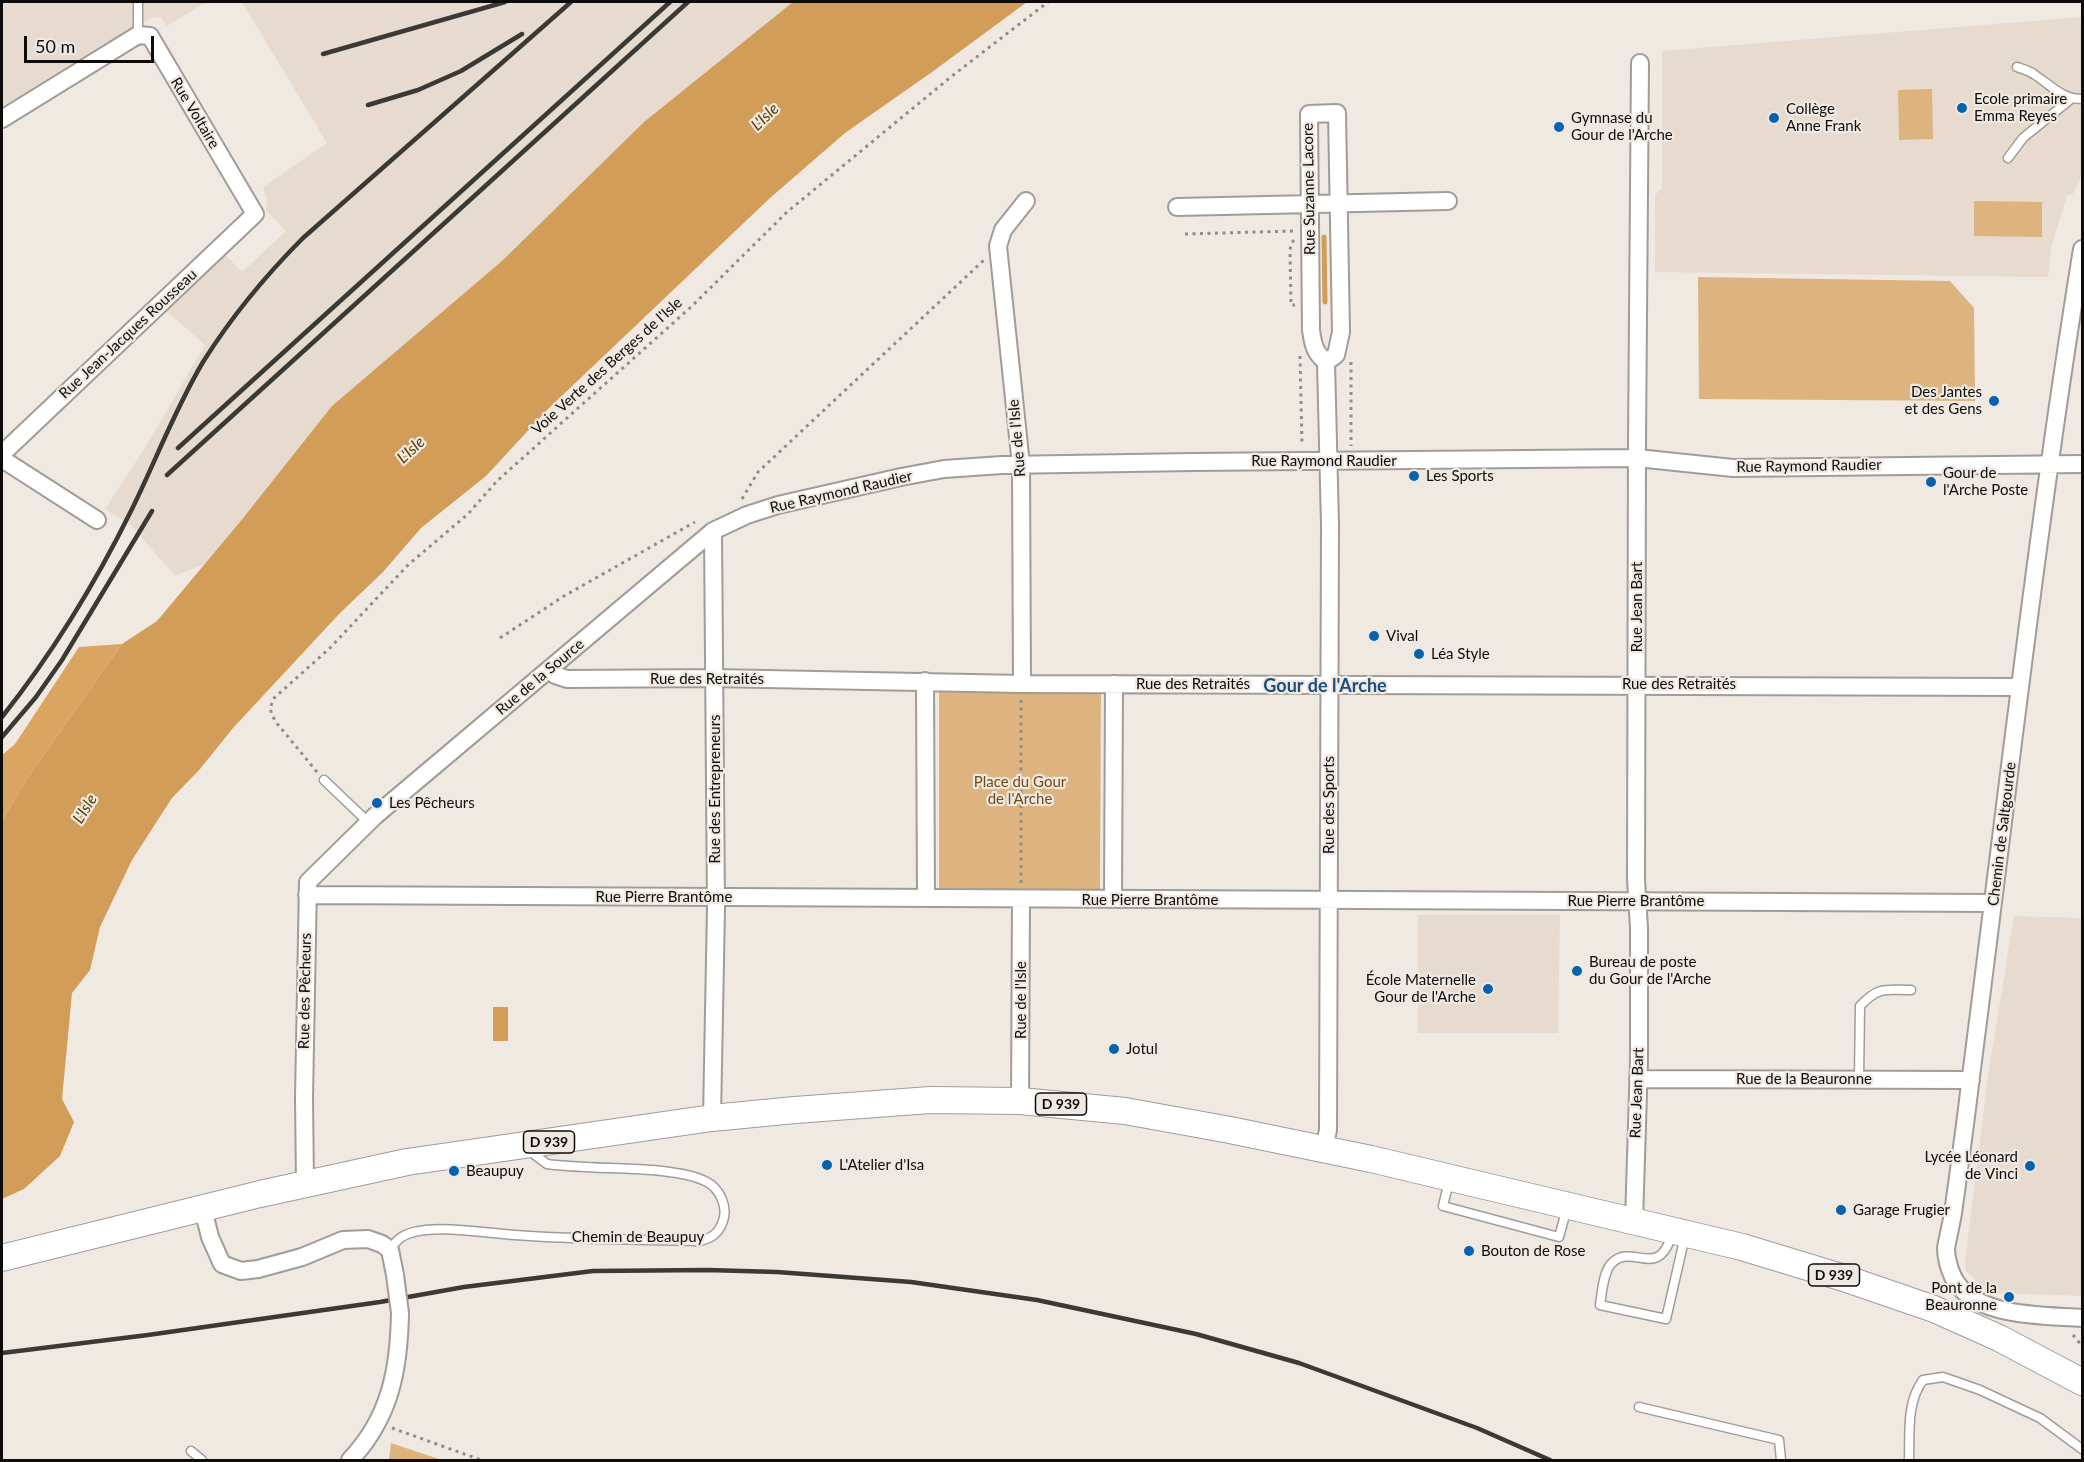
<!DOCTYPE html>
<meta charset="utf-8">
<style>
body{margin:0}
#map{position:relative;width:2084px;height:1462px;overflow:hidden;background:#efe9e2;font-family:Lato,sans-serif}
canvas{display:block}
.frame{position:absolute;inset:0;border:3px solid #0e0c0a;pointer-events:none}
.scale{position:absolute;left:24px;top:36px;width:130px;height:27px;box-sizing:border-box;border:3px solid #0e0c0a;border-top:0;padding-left:8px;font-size:18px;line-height:21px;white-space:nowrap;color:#0e0c0a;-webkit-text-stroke:4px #efe9e2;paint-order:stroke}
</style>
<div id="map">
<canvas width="2084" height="1462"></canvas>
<div class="frame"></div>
<div class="scale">50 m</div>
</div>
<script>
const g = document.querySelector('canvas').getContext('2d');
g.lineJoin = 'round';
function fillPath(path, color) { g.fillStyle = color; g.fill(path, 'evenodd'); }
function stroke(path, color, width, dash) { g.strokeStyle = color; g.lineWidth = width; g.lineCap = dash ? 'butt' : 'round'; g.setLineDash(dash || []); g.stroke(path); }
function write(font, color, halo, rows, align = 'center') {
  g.font = font + ' Lato,sans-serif'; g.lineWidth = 4.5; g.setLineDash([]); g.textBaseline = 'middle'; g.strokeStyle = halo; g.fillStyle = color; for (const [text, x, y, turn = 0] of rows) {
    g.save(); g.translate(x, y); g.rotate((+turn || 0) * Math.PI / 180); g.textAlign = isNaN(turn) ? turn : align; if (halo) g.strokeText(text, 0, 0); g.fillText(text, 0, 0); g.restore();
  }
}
fillPath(new Path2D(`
 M2,2H217L201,5L167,26L161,17L151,18L2,110Z
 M242,2H793L644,122L244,517L204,564L175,576L130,524L105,509L148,443L205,345L165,310L223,253L242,272L286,231L266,210L267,198L263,187L327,143Z
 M2082,17V175L2072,195H2067L2052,245L2048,277L1655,272V195L1662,188V51Z
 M1418,915H1560L1558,1033H1418Z
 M2014,916L2082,918V1296L1993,1293L1982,1286L1966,1271L1965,1262L1989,1069Z`), '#e6dbce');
fillPath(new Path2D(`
 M1932,89L1933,139L1899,140L1898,90Z
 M1974,201L2042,202V237L1974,236Z
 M1698,277L1950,281L1974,308L1975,401L1699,399Z
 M939,692L1101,693L1100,890L939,889Z
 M391,1443L442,1460H389Z`), '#ddb37f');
fillPath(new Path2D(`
 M122,644L26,780L2,821V755L15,744L79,647Z`), '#daa561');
fillPath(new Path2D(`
 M793,2H1027L932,72L845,133L770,198L548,409L486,476L421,528L383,572L340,613L233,728L200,769L172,798L132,860L100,927L90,970L72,993L62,1099L74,1122L60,1156L24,1189L2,1199V821L26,780L122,644L157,621L244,517L332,406L502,261L644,122Z
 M493,1007H508V1041H493Z`), '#d19d59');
stroke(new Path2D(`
 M1324,237L1325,302`), '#d19d59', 5);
const lane = new Path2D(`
 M138,2V35
 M2017,67C2023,69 2030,71 2035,75C2052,86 2062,99 2082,99
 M2008,158L2023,138L2071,99
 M324,780L368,822
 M1859,1079L1860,1006C1879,986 1885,990 1911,990
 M1449,1181L1443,1206L1559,1237L1567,1208
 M1672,1234C1658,1282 1632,1241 1611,1264C1603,1273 1602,1293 1600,1305L1666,1319L1685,1236
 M390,1250C396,1240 402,1235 414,1232C440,1225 488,1233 515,1235C577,1240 639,1239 700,1241C712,1238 719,1233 723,1221C728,1207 720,1189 707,1182C694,1175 677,1173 662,1171C624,1167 585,1169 547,1164L535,1155L534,1145
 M1639,1407L1779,1440L1781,1460
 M191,1451L202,1460
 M1909,1460C1910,1434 1906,1403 1923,1380L1943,1377L1980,1390L2040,1418L2082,1449`);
const street = new Path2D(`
 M2,119L138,35L150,36L255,214L2,454
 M1177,207L1448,201
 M2082,249C2037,526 2006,806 1970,1084C1965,1127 1959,1170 1953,1213C1951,1225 1948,1237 1946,1248C1946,1258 1949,1268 1953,1277C1973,1318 2043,1315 2082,1318
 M2,459L97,520
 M550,669L555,675L567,679L714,678L1022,684L2020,687
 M925,681L926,898
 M1022,684L1021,465L998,246L1003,230L1026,201
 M307,895L1993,903
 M1113,899L1114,684
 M1638,1079L1971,1080
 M1020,1101L1021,899
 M712,1118L716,907L713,531
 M1324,1149L1328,1130L1330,525L1326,362L1336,355L1341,332L1337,113L1309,114L1311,330C1313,345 1315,353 1326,362
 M305,1184L304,1098L308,882L375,816L713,531L747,515L778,505L901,477L944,469L1002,465L1193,462L1637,458L1733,468L2082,464
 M203,1209L210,1237L222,1264L241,1271L258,1269L302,1257L343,1240L368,1239L382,1244L390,1250L395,1275
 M1634,1222L1639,1060V928L1636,879L1637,442L1640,63
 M350,1460C390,1418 399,1370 400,1313`);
const primary = new Path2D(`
 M2,1258L260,1194L407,1162L712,1118L795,1110L930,1100L1020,1101L1125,1111L1230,1130L1371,1159L1742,1247L1844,1278L1934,1309L1999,1338L2082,1382`);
stroke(lane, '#a19c95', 11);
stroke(street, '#a19c95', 20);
stroke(primary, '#a19c95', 28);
stroke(new Path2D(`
 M1185,234L1294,231
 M1294,240L1291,244L1290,251L1291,305H1295
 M1300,356L1302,445
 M1351,362V446
 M742,499L758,472L984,260
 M500,638L564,596L695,522
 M317,772L275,721L270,709L273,699L329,649L408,565L468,514L498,480L692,306L787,212L952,76L1048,2
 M1021,883V700
 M2073,1335L2082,1346
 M392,1428L481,1460`), '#908c87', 3, [3, 4.5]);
stroke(lane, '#fff', 8);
stroke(street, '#fff', 16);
stroke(primary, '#fff', 26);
stroke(new Path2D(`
 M323,54L505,2
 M368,105L418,90L461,71L522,34
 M178,448L670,2
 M167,475L688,2
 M2,717C52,654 96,582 132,509C156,460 175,409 203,362C232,316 265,276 303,238L571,2
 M2,737L36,697L62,660L152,511
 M2,1353L148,1335L380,1302L464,1287L593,1271L708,1270L777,1272L911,1282L1037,1300L1196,1334L1299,1363L1477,1428L1550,1460`), '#3b3936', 4.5);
const streetBridge = new Path2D(`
 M395,1275L400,1313`);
stroke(streetBridge, '#a19c95', 20, []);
stroke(streetBridge, '#fff', 16);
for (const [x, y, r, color] of [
 [1962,108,6,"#0662af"],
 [1774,118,6,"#0662af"],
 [1559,127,6,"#0662af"],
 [1994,401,6,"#0662af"],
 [1414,476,6,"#0662af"],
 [1931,482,6,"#0662af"],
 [1374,636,6,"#0662af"],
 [1419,654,6,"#0662af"],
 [377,803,6,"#0662af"],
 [1577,971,6,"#0662af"],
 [1488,989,6,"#0662af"],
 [1114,1049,6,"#0662af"],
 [827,1165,6,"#0662af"],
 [2030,1166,6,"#0662af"],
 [454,1171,6,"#0662af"],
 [1841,1210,6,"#0662af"],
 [1469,1251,6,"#0662af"],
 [2009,1297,6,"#0662af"]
]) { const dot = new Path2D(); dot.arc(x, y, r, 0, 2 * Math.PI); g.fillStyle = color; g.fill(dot); stroke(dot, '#efe9e2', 2); }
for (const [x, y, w] of [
 [1061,1104,51],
 [549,1142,51],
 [1834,1275,51]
]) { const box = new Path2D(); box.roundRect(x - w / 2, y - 11, w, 22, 4.5); g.fillStyle = '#efe9e2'; g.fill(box); stroke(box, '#0e0c0a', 1.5); }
write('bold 14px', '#0e0c0a', null, [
 ["D 939",1061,1104],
 ["D 939",549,1142],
 ["D 939",1834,1275]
]);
write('15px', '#0e0c0a', '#efe9e2', [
 ["Ecole primaire",1974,99],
 ["Emma Reyes",1974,116],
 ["Collège",1786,109],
 ["Anne Frank",1786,126],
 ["Gymnase du",1571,118],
 ["Gour de l'Arche",1571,135],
 ["Des Jantes",1982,392,"right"],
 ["et des Gens",1982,409,"right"],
 ["Gour de",1943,473],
 ["l'Arche Poste",1943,490],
 ["Les Sports",1426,476],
 ["Vival",1386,636],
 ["Léa Style",1431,654],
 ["Les Pêcheurs",389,803],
 ["Bureau de poste",1589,962],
 ["du Gour de l'Arche",1589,979],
 ["École Maternelle",1476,980,"right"],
 ["Gour de l'Arche",1476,997,"right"],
 ["Jotul",1126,1049],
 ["Lycée Léonard",2018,1157,"right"],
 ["de Vinci",2018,1174,"right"],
 ["L'Atelier d'Isa",839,1165],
 ["Beaupuy",466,1171],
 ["Garage Frugier",1853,1210],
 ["Bouton de Rose",1481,1251],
 ["Pont de la",1997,1288,"right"],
 ["Beauronne",1997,1305,"right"]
], 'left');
write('15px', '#0e0c0a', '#efe9e2', [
 ["Rue Voltaire",195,113,59],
 ["Rue Suzanne Lacore",1309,189,-91],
 ["Rue Jean-Jacques Rousseau",128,334,-43],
 ["Voie Verte des Berges de l'Isle",607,366,-42],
 ["Rue de l'Isle",1017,438,-95],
 ["Rue Raymond Raudier",1324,461],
 ["Rue Raymond Raudier",1809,466,-1],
 ["Rue Raymond Raudier",841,492,-13],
 ["Rue Jean Bart",1637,607,-90],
 ["Rue de la Source",540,677,-40],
 ["Rue des Retraités",707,679],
 ["Rue des Retraités",1193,684],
 ["Rue des Retraités",1679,684],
 ["Rue des Entrepreneurs",715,789,-90],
 ["Rue des Sports",1329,805,-90],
 ["Chemin de Saltgourde",2002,834,-83],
 ["Rue Pierre Brantôme",664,897],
 ["Rue Pierre Brantôme",1150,900],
 ["Rue Pierre Brantôme",1636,901],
 ["Rue des Pêcheurs",305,991,-89],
 ["Rue de l'Isle",1021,1000,-90],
 ["Rue de la Beauronne",1804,1079],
 ["Rue Jean Bart",1637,1093,-88],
 ["Chemin de Beaupuy",638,1237]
]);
write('15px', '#6e4a17', '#efe9e2', [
 ["Place du Gour",1020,782],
 ["de l'Arche",1020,799]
]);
write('italic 16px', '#5c3900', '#efe9e2', [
 ["L'Isle",765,117,-44],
 ["L'Isle",411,450,-43],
 ["L'Isle",85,809,-58]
]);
write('bold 18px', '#1c4e81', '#efe9e2', [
 ["Gour de l'Arche",1325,686]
]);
</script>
